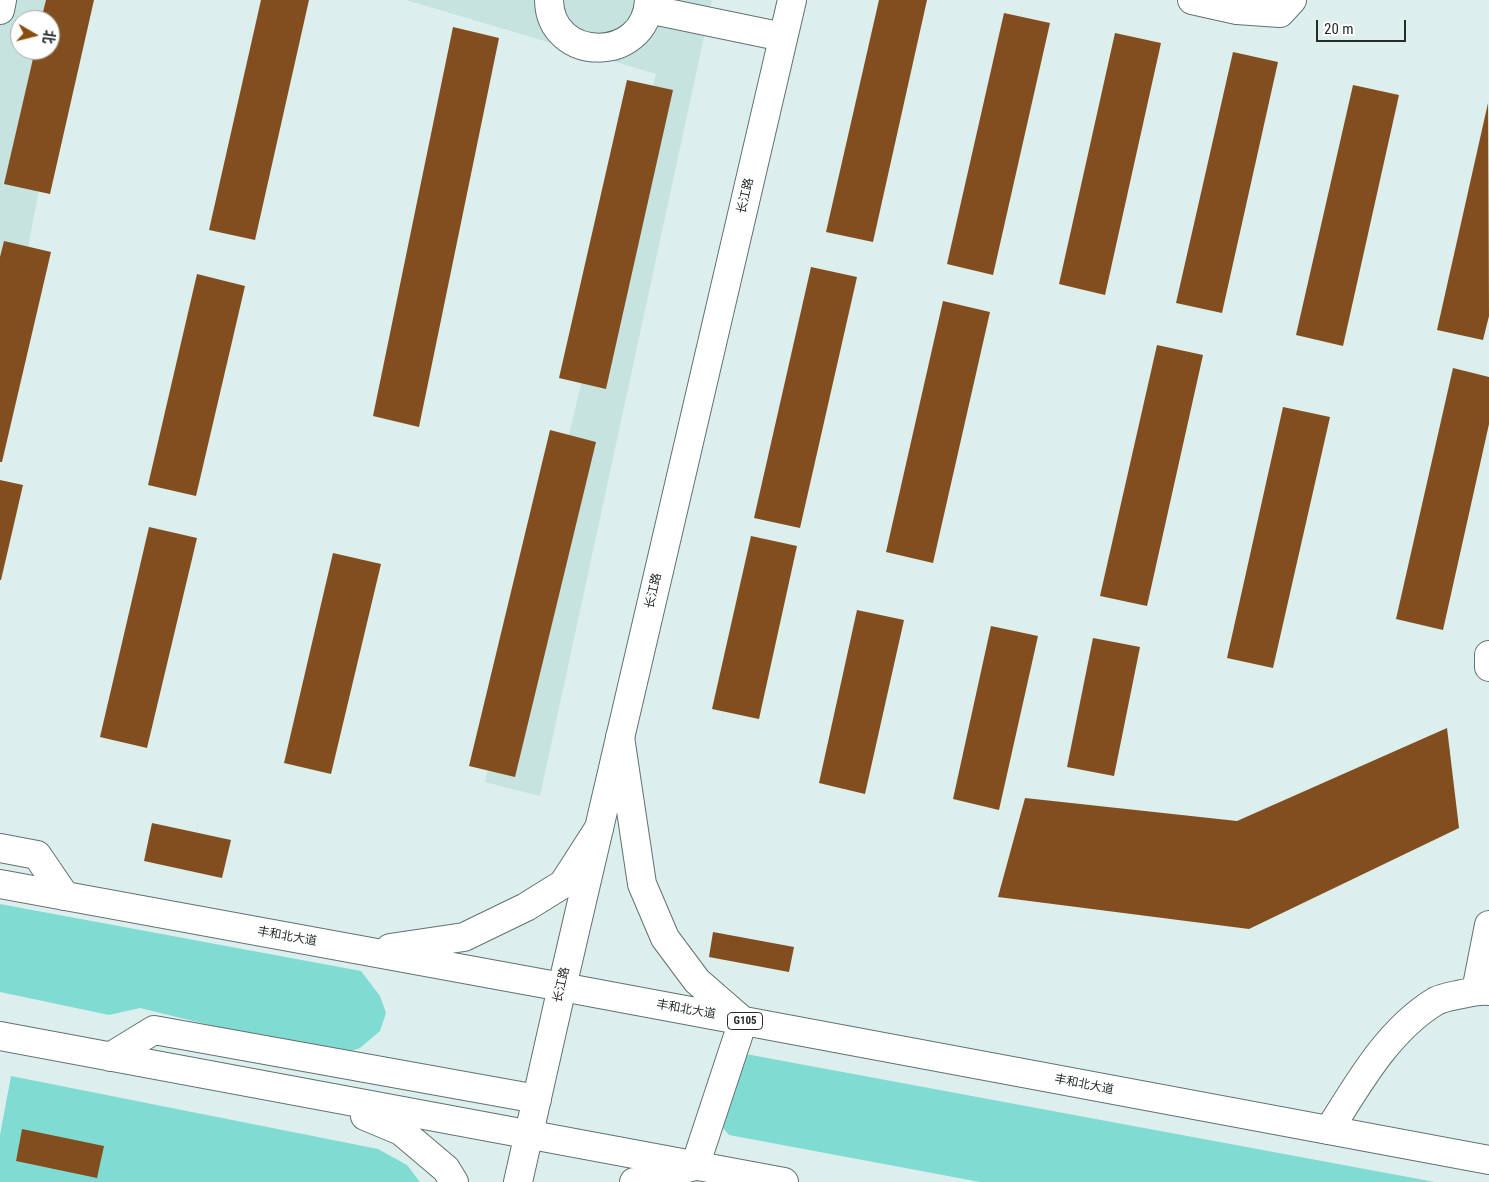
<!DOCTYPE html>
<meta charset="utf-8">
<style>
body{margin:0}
#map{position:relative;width:1489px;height:1182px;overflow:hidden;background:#dcefec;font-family:"Roboto Condensed","Noto Sans SC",sans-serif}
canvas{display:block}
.north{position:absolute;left:10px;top:10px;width:50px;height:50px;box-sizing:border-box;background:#fff;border:1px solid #a7abaa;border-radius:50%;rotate:98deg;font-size:14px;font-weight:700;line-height:20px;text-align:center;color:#242c2a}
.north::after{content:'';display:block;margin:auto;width:18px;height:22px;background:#8a4d0e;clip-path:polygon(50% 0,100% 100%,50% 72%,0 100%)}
.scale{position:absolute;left:1316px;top:20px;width:90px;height:22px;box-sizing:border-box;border:2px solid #242c2a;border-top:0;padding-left:6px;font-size:15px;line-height:18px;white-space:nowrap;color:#242c2a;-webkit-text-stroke:4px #fff;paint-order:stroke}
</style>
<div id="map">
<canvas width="1489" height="1182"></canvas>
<div class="north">北</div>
<div class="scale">20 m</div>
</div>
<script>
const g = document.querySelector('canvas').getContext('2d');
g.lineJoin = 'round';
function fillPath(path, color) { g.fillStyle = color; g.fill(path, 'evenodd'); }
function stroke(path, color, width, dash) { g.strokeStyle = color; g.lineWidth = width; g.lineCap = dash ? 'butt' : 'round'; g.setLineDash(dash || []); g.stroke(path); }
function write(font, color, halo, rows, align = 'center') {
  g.font = font + ' "Roboto Condensed","Noto Sans SC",sans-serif'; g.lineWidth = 5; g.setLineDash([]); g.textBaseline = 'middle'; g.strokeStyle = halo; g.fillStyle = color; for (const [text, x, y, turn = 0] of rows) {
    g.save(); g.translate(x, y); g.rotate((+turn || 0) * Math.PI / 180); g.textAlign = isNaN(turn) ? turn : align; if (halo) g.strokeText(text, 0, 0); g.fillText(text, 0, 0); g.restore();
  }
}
fillPath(new Path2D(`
 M0,0H74L0,399ZM20,20H50V50H20Z
 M406,0H712L540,796L485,782L656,74Z`), '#c7e3df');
fillPath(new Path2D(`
 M0,904L361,971L380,996L386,1013L380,1031L360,1048L336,1056L140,1008L109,1015L0,992Z
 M735,1052L1435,1182H980L729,1135L718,1122Z
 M11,1076L378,1149L407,1165L420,1182H0V1135Z`), '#80dcd2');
fillPath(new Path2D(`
 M46,0H94L50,194L4,184L35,50H50V20H41Z
 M261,0H309L255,240L209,230Z
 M879,0H927L873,242L826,232Z
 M1004,13L1050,23L993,275L947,264Z
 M453,27L499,38L419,427L373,416Z
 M1115,33L1161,43L1105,295L1059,284Z
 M1233,52L1278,62L1222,313L1176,303Z
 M627,80L673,90L606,389L559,378Z
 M1353,85L1399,95L1343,346L1296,335Z
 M1488,103L1489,316L1483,340L1437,330Z
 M4,241L51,252L2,462H0V257Z
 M811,267L857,277L800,528L754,518Z
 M197,274L245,286L196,496L148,485Z
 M943,301L990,312L933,563L886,552Z
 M1157,345L1203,355L1147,606L1100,596Z
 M1453,368L1489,377V424L1443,630L1396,619Z
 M1283,407L1330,417L1273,668L1227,658Z
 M550,430L596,442L515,777L469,766Z
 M0,480L23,485L1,580H0Z
 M149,527L197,538L147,748L100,737Z
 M751,536L797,546L759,719L712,709Z
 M333,553L381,564L331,774L284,763Z
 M857,610L904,620L865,794L819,783Z
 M991,626L1038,636L999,810L953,799Z
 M1093,638L1140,647L1114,776L1067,767Z
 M1447,728L1459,828L1249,929L998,897L1025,798L1237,821Z
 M152,823L231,840L222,878L144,861Z
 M713,932L794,947L789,972L709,957Z
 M22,1129L104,1146L97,1178L16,1161Z`), '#824e1f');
const minor = new Path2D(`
 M549,0C550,63 646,64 649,0
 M1192,0L1237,10L1280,13L1292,0
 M648,9L783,37
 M0,10L2,0
 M1489,655V667
 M0,848L37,855L65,896
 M1476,991L1489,925
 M1329,1130C1358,1084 1388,1030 1436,1001C1444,997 1454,996 1462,994C1472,992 1480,990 1489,991
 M518,1182L562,987L792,0`);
const highway = new Path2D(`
 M620,737L642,884L665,938L697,981L743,1021L695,1166L634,1182
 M0,884L562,987L1489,1160
 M390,948L464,937L526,907L563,884L599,828
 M0,1036L784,1182
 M110,1057L154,1030L537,1099
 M365,1116L401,1131L446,1169L454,1182`);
stroke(minor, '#617270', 30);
stroke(highway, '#617270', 30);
stroke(minor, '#fff', 28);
stroke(highway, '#fff', 28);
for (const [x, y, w] of [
 [745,1021,35]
]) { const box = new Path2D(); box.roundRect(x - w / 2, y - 8.5, w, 17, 4); g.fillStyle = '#fff'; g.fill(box); stroke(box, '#242c2a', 1); }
write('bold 11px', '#242c2a', null, [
 ["G105",745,1021]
]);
write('12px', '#242c2a', '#fff', [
 ["长江路",746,196,-77],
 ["长江路",654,591,-77],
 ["丰和北大道",287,937,10],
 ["长江路",562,985,-77],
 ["丰和北大道",686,1010,10],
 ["丰和北大道",1084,1085,11]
]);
</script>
